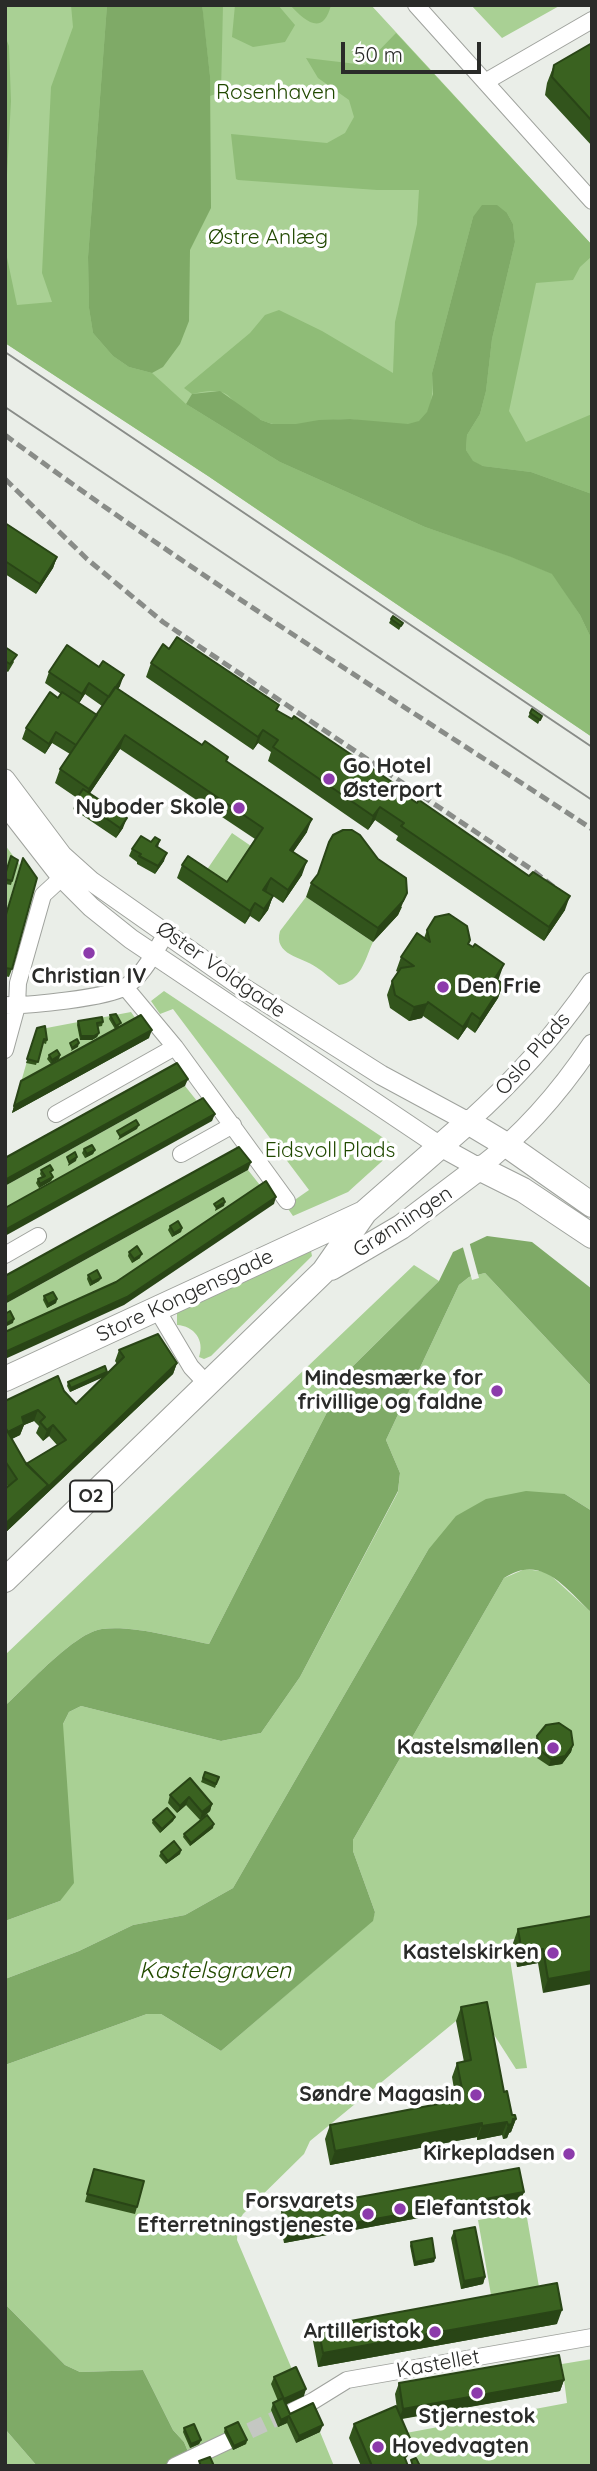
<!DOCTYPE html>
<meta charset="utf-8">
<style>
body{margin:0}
#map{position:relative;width:597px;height:2471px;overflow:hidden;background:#eaeee8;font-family:Quicksand,sans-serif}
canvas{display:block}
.frame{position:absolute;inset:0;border:7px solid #2a2b29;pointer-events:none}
.scale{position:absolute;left:341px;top:42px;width:140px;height:32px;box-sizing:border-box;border:4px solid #2a2b29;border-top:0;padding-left:9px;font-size:21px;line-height:24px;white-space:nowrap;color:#2a2b29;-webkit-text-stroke:5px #fff;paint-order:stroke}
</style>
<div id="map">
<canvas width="597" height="2471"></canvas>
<div class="frame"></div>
<div class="scale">50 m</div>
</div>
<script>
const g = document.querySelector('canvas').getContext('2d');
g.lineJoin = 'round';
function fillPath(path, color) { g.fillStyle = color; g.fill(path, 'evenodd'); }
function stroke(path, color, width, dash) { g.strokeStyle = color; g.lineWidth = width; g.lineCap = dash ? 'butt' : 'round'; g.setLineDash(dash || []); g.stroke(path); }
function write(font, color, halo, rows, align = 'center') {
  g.font = font + ' Quicksand,sans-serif'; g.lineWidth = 7; g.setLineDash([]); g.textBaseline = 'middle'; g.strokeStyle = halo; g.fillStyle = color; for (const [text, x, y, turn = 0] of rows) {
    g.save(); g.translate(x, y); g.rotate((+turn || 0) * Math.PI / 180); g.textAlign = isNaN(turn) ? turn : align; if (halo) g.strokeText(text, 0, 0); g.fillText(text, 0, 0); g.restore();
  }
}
fillPath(new Path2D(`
 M5,5H371L592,245V737L208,476L5,343Z
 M471,5H561L502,38Z
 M232,833L251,846L225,884L206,871Z
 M5,845L20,865L5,916Z
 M306,897L373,942C365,959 361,982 339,985C331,979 324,972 316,967C302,957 273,955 280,931Z
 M164,991L391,1143L390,1154L348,1192L293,1216L286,1206L309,1190L173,1009L160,1014L151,1001Z
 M131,1012L138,1022L19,1089L36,1030Z
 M185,1086L201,1106L5,1214V1186Z
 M248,1170L263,1189L114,1289L5,1338V1304Z
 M311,1251L312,1256L211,1356L204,1359L199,1357C205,1340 194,1326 177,1325V1312Z
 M414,1265L439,1281L348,1371L209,1644C177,1638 133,1625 102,1629C75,1632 26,1687 5,1706V1655Z
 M485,1273L592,1387V1511L565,1494L428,1550L233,1888L185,1915L133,1925L79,1951L5,1979V1921L60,1901L63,1724L69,1712L81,1706L221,1741L261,1733L300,1677L398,1492L400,1473L386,1440L459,1285L469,1277Z
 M525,1569L547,1572L592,1613V1924L507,1940L527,2068L516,2069L482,2016L456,2021L310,2141L304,2154L243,2214L238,2223L237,2240L294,2374L281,2406L296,2443L320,2432L334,2466H194L184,2442L173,2430L143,2370L80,2372L65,2365L5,2304V2065L147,2014H161L221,2051L372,1921L375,1912L353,1851V1840L504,1578Z
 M526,2212L539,2287L491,2295L478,2220Z
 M592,2359V2466H421L406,2433L567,2403L562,2364Z
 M5,2429L37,2466H5Z`), '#a9d094');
fillPath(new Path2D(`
 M71,5H107L88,257L89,308L93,333L113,356L129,367L152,373L186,404L280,462L425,527L512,557L553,574L580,615L592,640V737L208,476L5,343V248L17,305L52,302L42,273L51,87L73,27Z
 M202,5H223L221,92L210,96V76Z
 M235,5H278L295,25L285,42L253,47L232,37Z
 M290,5H331C323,37 305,21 290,5Z
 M396,33L592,245V256L580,267L573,280L536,283L509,411L526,442L592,414V494L531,472L483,466L473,462L466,450L467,435L480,414L486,391L492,339L515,242L513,224L507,213L473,217L432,373C433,388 434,413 418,422C401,430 367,420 348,419C325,419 294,428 273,424C260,421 246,412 236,403C232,400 229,395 224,393C214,389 202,392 192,394L184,388L250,333L265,315L279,310L322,331L393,373L395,322L417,224L419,190H377L238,180L236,179L231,134L327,143L345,133L354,117L349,100L318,78L306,58L365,65Z
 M5,36L9,46L11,101L5,211Z`), '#8fbc77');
fillPath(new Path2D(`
 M107,5H202L203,12L210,76L211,208L190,250L189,321L180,344L163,367L152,373L129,367L113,356L93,333L89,308L88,257Z
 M482,205H497L507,213L513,224L515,242L492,339L486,391L480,414L467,435L466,450L473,461L483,466L531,472L592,494V640L580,615L552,574L511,557L425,527L280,462L186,404L192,394L220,391L261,420L272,424H296L319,420L350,419L408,424L419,421L427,412L433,394L432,373L473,217Z
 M487,1236L532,1242L592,1289V1387L485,1273L469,1277L459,1285L386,1440L400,1473L398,1491L300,1677L261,1733L221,1741L81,1706L69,1712L63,1724L74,1883L60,1901L5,1921V1706C26,1687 75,1632 102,1629C133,1625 177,1638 209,1644L348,1371L439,1281L453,1252Z
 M526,1491L565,1494L592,1511V1613C565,1588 542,1553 504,1578L353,1840V1851L375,1912L373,1921L221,2051L161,2014H147L5,2065V1979L79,1951L133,1925L185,1915L233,1888L428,1550L456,1516L486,1499Z
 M5,2304L65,2365L80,2372L143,2370L173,2430L184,2442L194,2466H37L5,2429Z`), '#7faa67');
fillPath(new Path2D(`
 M469,1241L479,1278L472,1280L462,1244Z`), '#eaeee8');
stroke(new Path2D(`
 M228,2441L292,2411`), '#c4c7c2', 16, [16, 8]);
const minor = new Path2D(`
 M416,5L592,201
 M485,82L592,20
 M125,987L175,1047L287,1201
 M5,1005C28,1006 107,998 125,987C143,976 155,951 166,934
 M5,1050L17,1006L18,983L43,895L69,871
 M56,1114L175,1047
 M181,1154L233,1125
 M5,1255L38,1236
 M156,1308L191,1367L207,1384
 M293,2411L313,2401L347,2380L592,2337
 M175,2466L228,2441`);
const tertiary = new Path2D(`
 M5,779L62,855L91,881L239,985L381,1075L468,1122C515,1080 556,1034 592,982
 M5,805L61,877L91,907L131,939L441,1147L479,1168C525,1133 560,1092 592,1044`);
const primary = new Path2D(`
 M331,1268L401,1227L479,1168L523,1190L592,1236
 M5,1379L364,1213
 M5,1580L324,1271L365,1212L468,1122L508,1146L592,1205`);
stroke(minor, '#9fa29d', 18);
stroke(tertiary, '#9fa29d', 21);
stroke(primary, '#9fa29d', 26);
stroke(minor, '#fff', 16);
stroke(tertiary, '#fff', 19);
stroke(primary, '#fff', 24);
stroke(new Path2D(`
 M5,352L592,747
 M5,407L592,800`), '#898c88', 2);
stroke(new Path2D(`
 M5,435C194,575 395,700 592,829
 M5,479L87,559L163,622L531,869L559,891`), '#898c88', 5, [10, 5]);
fillPath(new Path2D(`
 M592,43V146L545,95L547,83L554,65Z
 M5,523L57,557L53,568L36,594L5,574Z
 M391,619L403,623L399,630L389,623Z
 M5,647L14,662L8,672L5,670Z
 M169,649L279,705L277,710L394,788L565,910L544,941L396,840L398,836L375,820L368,830L268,761L271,752L258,743L253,750L146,677L151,663Z
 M49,672L120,686L118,689L227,761L307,832L293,852L302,875L283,903L273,896L268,910L259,922L250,916L245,924L177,878L182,865L227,882L255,839L120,749L90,793L123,828L116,838L73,809L77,798L55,783L60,769L70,754L52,743L45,754L22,739L26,728L58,698L61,694L45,683ZM85,694L102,706L97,715L79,703Z
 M530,713L542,716L538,724L528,717Z
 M160,840L158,847L164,861L155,874L137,864V862L129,856L132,849Z
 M18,860L11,885L5,884V875Z
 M311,883L402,907L398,915L373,942L306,897Z
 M5,916L12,969L9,977L5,976Z
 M427,930L470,940L468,944L499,978L498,980L503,984L498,998L475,1033L467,1027L458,1040L423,1016L422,1018L409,1021L390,1008L387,995L392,981L398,972L396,971L401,957L424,938Z
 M110,1015L120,1027L149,1038L12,1113L19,1089L115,1029L109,1019Z
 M78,1021L103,1022L102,1026L97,1027L99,1033L97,1037L92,1040H80L77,1025Z
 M37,1028L47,1040L46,1044L43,1043L36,1065L26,1063Z
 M49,1055H60L59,1059L51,1064L47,1059Z
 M84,1149L95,1150L93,1154L85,1158L82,1153Z
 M41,1170L52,1174L53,1177L51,1181L39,1188L36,1183L38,1179L42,1177L40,1174Z
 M170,1226L182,1228L181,1232L172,1237L168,1230Z
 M129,1252L140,1258L132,1263L128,1256Z
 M88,1275L101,1278L99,1281L90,1286L87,1279Z
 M44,1296L57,1299L56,1303L47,1308L43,1300Z
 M119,1350L177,1363L173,1374L5,1533V1489L8,1487L5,1482V1401L64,1391L76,1404L104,1376L70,1392L67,1386L68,1382L107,1374L117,1364L115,1361ZM34,1421L39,1426L36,1433L43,1441L49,1436L57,1445L26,1464L12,1439L20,1435L24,1425Z
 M537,1736L573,1745L571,1752L562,1764L549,1766L537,1758L535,1744Z
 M205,1772L219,1777L215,1788L201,1782Z
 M190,1778L212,1804L210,1811L200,1820L186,1805L177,1813L168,1803L170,1795Z
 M175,1817L173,1821L160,1833L152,1823L153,1820Z
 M213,1828L190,1846L183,1837L184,1834Z
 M181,1850L180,1854L166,1864L159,1856L161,1852Z
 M592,1916L543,1993L538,1963L517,1967L513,1943L518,1929Z
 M461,2007L504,2092L512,2115L516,2119L511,2132L509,2133L507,2138L503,2139L502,2135L477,2140V2137L330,2165L325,2139L330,2125L456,2101L452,2077L457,2063L464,2062L456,2021Z
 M94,2169L137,2207L135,2214L85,2202Z
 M524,2192L521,2199L284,2243L279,2218L282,2211Z
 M454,2231L485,2277L483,2284L461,2289L451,2238Z
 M411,2242L435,2258L434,2262L414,2266L410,2246Z
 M557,2324L318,2367L313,2341L318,2327Z
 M274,2377L304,2396L286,2404L290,2414L320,2432L296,2443L287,2423L278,2427L271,2410L273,2403L278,2401L271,2384Z
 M564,2380L560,2391L402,2419L412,2443L407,2457L405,2458L408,2466H361L349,2438L354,2424L397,2409L395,2394L399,2383Z
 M184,2428L201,2440L199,2444L190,2448L183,2432Z
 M225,2428L247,2440L246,2444L233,2450L224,2432Z`), '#32541c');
fillPath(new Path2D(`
 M57,557L53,568L36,594L40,584Z
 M124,675L120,686L105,708L109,697Z
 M89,683L85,694L78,705L82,694Z
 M263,730L258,743L253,750L258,737Z
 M56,732L52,743L45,754L49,744Z
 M125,735L120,749L84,802L89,789Z
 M380,807L375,820L368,830L373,816Z
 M127,818L123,828L116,838L120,828Z
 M312,819L307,832L285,864L290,850Z
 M167,853L164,861L155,874L158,866Z
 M307,861L302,875L283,903L288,890Z
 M271,878L266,892L263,890Z
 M407,893L398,915L373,942L378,928Z
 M273,896L268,910L259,922L264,909Z
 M570,896L565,910L544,941L549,927Z
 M255,903L250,916L245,924L250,911Z
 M504,964L499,978L490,992L495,978Z
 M503,984L498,998L475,1033L480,1019Z
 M428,1002L422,1018L409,1021L414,1007Z
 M472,1013L467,1027L458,1040L463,1027Z
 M152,1030L149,1038L12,1113L14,1106Z
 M99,1033L97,1037L92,1040H80L81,1036Z
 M79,1043L78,1047L71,1051L72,1048Z
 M60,1055L59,1059L51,1064L52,1060Z
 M188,1079L185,1086L5,1186V1180Z
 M215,1114L212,1121L5,1236V1230Z
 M139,1125L137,1129L118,1140L120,1136Z
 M95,1150L93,1154L85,1158L87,1154Z
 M77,1157L76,1161L68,1166L69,1162Z
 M251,1162L248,1170L5,1304V1298Z
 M53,1177L51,1181L39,1188L40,1184Z
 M276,1197L274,1204L124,1305L5,1359V1352Z
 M225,1202L224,1206L215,1211L216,1207Z
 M182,1228L181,1232L172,1237L174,1233Z
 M142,1254L140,1258L132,1263L134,1259Z
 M101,1278L99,1281L90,1286L92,1282Z
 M57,1299L56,1303L47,1308L48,1304Z
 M14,1319L13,1323L5,1327V1324Z
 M177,1363L173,1374L5,1533V1524Z
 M107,1372L106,1376L70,1392L71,1388Z
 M38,1410L34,1421L24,1425L20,1435L5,1442V1433L22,1417Z
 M53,1425L49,1436L43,1441L47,1430Z
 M573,1745L571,1752L562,1764L549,1766L551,1759Z
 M189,1797L186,1805L177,1813L180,1806Z
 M212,1804L210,1811L200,1820L202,1812Z
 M175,1817L173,1821L160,1833L162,1829Z
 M214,1824L213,1828L190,1846L191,1843Z
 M181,1850L180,1854L166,1864L168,1861Z
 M543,1949L538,1963L517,1967L522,1953Z
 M592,1971V1984L543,1993L548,1979Z
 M513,2119H516L511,2132L509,2133L507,2138L503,2139L508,2125Z
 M507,2122L502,2135L477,2140L482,2126Z
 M482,2123L477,2137L330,2165L335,2151Z
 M524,2192L521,2199L284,2243L287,2235Z
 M435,2258L434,2262L414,2266L415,2262Z
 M485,2277L483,2284L461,2289L464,2281Z
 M562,2310L557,2324L318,2367L323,2353Z
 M564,2380L560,2391L399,2419L403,2409Z
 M306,2389L304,2396L281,2407L284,2399Z
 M289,2416L287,2423L278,2427L281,2420Z
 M323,2425L320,2432L296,2443L299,2436Z
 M201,2440L199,2444L190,2448L191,2444Z
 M247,2440L246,2444L233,2450L234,2446Z
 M412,2443L407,2457L396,2462L401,2448Z`), '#294516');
const building = new Path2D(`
 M592,43V121L552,77L554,65Z
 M5,523L57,557L40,584L5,561Z
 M393,616L403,623L401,626L391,619Z
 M177,637L279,705L276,710L292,719L294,716L395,784L393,787L417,803L419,800L529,876L533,872L570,896L549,927L401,826L404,823L380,807L373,816L273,747L278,740L263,730L258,737L151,663L163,644L169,649Z
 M67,645L99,667L103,661L124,675L109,697L89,683L82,694L49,672Z
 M5,647L17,655L10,664L5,661Z
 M115,687L202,745L205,741L228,757L226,761L312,819L290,850L307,861L288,890L271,878L263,890L273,896L264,909L255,903L250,911L182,865L188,856L227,882L263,828L125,735L89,789L60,769Z
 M50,692L58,698L62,692L97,715L76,745L56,732L49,744L26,728Z
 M532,709L542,716L540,720L530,713Z
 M83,789L127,818L120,828L77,798Z
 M343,830H352L360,835L378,859L406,878L407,893L403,901L378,928L311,883L318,874L329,842L333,835Z
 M141,836L151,842L155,837L160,840L156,846L167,853L158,866L139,856L141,854L132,849Z
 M11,856L18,860L12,881L5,879V875Z
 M23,858L37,878L12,969L5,968V918Z
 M449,914L467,926L470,940L468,944L473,947L475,944L504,964L495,978L503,984L480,1019L472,1013L463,1027L428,1002L427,1004L414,1007L395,995L392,981L401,968L414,966L401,957L417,933L430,942L427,930L435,917Z
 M116,1014L121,1023L116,1026L110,1015Z
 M141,1015L152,1030L14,1106L21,1081Z
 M102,1017L103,1022L97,1023L99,1033L94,1036H81L78,1021Z
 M45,1026L47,1040L44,1039L38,1062L27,1059L37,1028Z
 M77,1039L79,1043L72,1048L70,1043Z
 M57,1050L60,1055L52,1060L49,1055Z
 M177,1063L188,1079L5,1180V1158Z
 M203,1098L215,1114L5,1230V1208Z
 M136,1120L139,1125L120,1136L117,1131Z
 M92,1145L95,1150L87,1154L84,1149Z
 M239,1147L251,1162L5,1298V1276Z
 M75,1152L77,1157L69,1162L67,1157Z
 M50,1165L53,1170L50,1172L53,1177L40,1184L38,1179L45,1176L41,1170Z
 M266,1181L276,1197L127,1297L5,1352V1332L116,1282Z
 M223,1198L225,1202L216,1207L214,1204Z
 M178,1221L182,1228L174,1233L170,1226Z
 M137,1246L142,1254L134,1259L129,1252Z
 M97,1270L101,1278L92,1282L88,1275Z
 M53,1292L57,1299L48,1304L44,1296Z
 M10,1311L14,1319L5,1324V1314Z
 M158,1334L177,1363L47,1488L48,1485L26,1464L66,1440L53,1425L47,1430L40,1422L45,1417L38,1410L22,1417L24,1424L8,1432L5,1427V1401L58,1376L64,1391L76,1404L124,1357L119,1350Z
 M105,1366L107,1372L71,1388L68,1382Z
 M5,1427L25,1462L48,1485L5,1524V1489L17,1479L5,1461Z
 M559,1723L571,1731L573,1745L565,1756L551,1759L540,1750L537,1736L546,1725Z
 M205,1772L219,1777L216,1784L203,1778Z
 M190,1778L212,1804L202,1812L189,1797L180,1806L170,1795Z
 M167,1808L175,1817L162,1829L153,1820Z
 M207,1815L214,1824L191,1843L184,1834Z
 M174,1841L181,1850L168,1861L161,1852Z
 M592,1916V1971L548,1979L543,1949L522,1953L518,1929Z
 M487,2002L504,2092L507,2091L512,2115H515L516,2119H513L512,2124L508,2125L507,2122L482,2126V2123L335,2151L330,2125L464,2099L457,2063L471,2060L461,2007Z
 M519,2168L524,2192L287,2235L282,2211Z
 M94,2169L144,2181L137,2207L87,2194Z
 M475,2227L485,2277L464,2281L454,2231Z
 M432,2238L435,2258L415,2262L411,2242Z
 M557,2283L562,2310L323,2353L318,2327Z
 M559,2355L564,2380L403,2409L399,2383Z
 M296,2367L306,2389L284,2399L274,2377Z
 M283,2398L290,2414L313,2403L323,2425L299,2436L289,2416L281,2420L273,2403Z
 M396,2406L412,2443L401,2448L408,2466H372L354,2424Z
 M238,2422L247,2440L234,2446L225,2428Z
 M194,2424L201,2440L191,2444L184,2428Z
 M210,2457L214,2466H201L199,2461Z
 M416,2458L420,2466H413L411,2460Z`);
fillPath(building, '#3a6220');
stroke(building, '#294516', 2);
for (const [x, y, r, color] of [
 [329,779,7,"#8c3bab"],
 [239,808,7,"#8c3bab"],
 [89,953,7,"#8c3bab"],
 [443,987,7,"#8c3bab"],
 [497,1391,7,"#8c3bab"],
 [553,1748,7,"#8c3bab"],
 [553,1953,7,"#8c3bab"],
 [476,2095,7,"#8c3bab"],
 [569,2154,7,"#8c3bab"],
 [400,2209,7,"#8c3bab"],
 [368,2214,7,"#8c3bab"],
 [435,2332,7,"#8c3bab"],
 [477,2393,7,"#8c3bab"],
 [378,2447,7,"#8c3bab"]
]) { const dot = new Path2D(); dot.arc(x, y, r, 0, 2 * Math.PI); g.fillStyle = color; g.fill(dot); stroke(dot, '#fff', 2.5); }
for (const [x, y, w] of [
 [91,1496,42]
]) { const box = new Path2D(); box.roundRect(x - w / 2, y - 15.5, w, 31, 5); g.fillStyle = '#fff'; g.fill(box); stroke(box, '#2a2b29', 2); }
write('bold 19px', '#2a2b29', null, [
 ["O2",91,1496]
]);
write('21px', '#214900', '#fff', [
 ["Rosenhaven",276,93],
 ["Østre Anlæg",268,238],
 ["Eidsvoll Plads",330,1151]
]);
write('bold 21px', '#2a2b29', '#fff', [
 ["Go Hotel",343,767,"left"],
 ["Østerport",343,791,"left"],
 ["Nyboder Skole",225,808],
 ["Christian IV",89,977,"center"],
 ["Den Frie",457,987,"left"],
 ["Mindesmærke for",483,1379],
 ["frivillige og faldne",483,1403],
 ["Kastelsmøllen",539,1748],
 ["Kastelskirken",539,1953],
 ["Søndre Magasin",462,2095],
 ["Kirkepladsen",555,2154],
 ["Forsvarets",354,2202],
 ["Efterretningstjeneste",354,2226],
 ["Elefantstok",414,2209,"left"],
 ["Artilleristok",421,2332],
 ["Stjernestok",477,2417,"center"],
 ["Hovedvagten",392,2447,"left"]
], 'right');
write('21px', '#2a2b29', '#fff', [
 ["Øster Voldgade",221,970,35],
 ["Oslo Plads",533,1054,-49],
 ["Grønningen",403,1222,-33],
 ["Store Kongensgade",185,1296,-25],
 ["Kastellet",438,2364,-10]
]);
write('italic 23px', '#234b00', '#fff', [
 ["Kastelsgraven",215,1971]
]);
</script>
